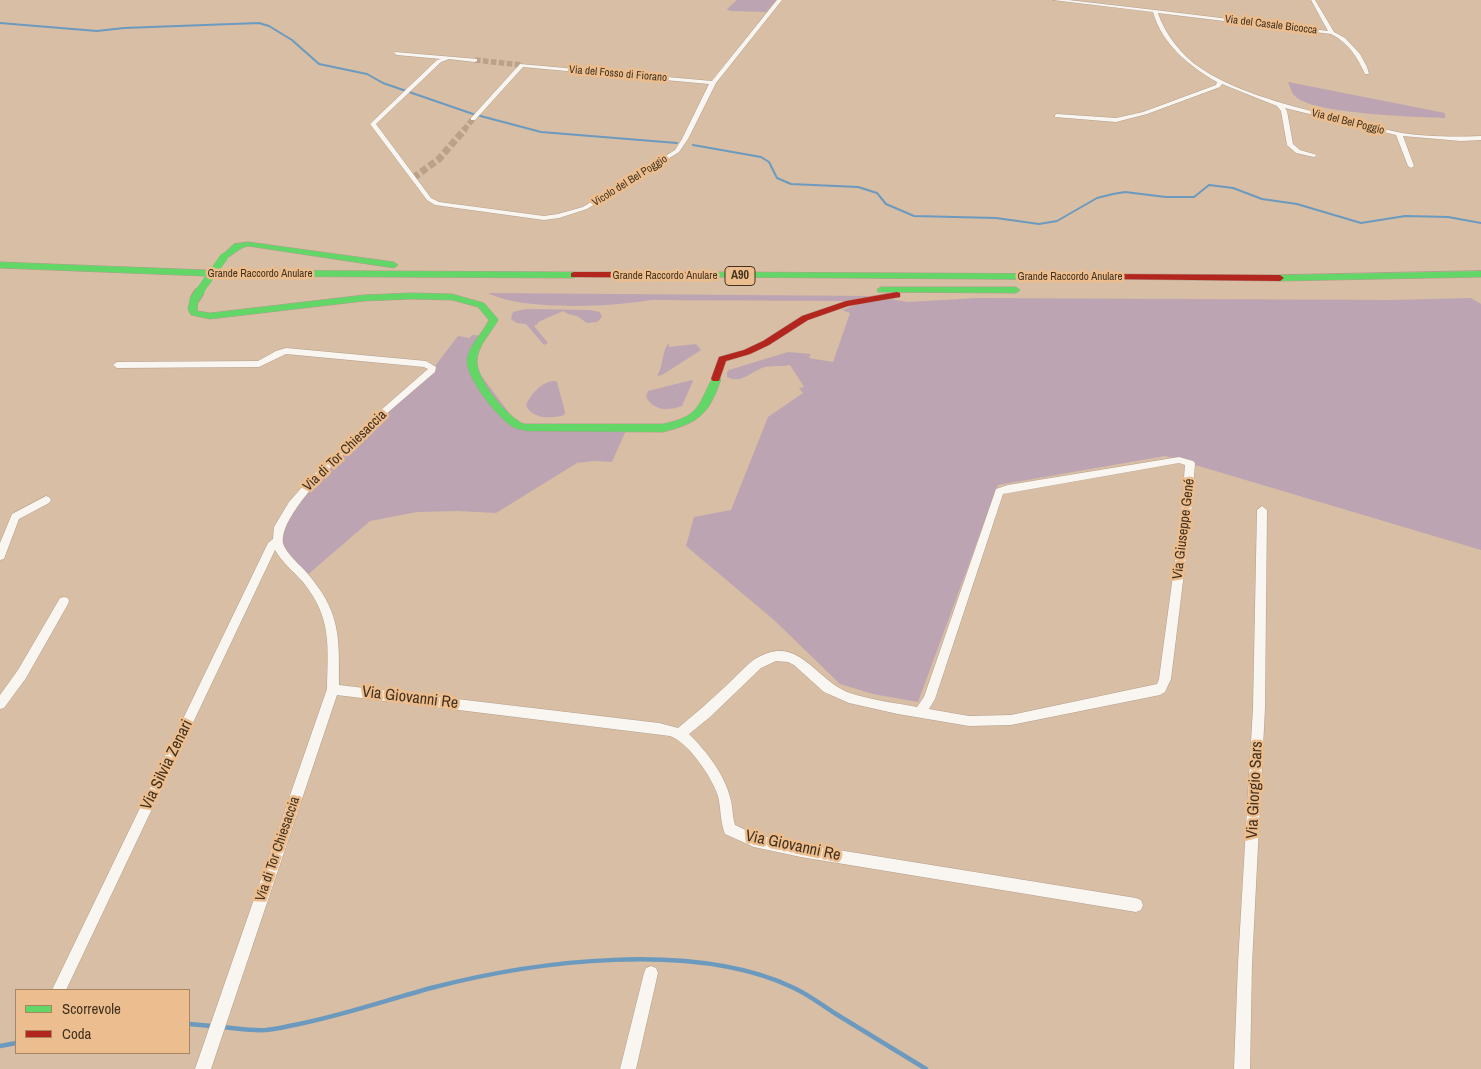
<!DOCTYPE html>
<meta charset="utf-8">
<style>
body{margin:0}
#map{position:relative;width:1481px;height:1069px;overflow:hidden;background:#d7bea4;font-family:"Archivo Narrow",sans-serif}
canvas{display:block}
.legend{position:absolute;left:15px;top:989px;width:175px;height:65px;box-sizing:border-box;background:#ecbe8f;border:1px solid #a88662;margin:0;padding:6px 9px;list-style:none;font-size:15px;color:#43311e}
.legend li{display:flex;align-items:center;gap:10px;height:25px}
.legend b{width:25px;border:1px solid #a88662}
</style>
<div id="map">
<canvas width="1481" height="1069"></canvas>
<ul class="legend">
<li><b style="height:6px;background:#63d668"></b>Scorrevole</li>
<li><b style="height:6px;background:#b3261e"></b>Coda</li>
</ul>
</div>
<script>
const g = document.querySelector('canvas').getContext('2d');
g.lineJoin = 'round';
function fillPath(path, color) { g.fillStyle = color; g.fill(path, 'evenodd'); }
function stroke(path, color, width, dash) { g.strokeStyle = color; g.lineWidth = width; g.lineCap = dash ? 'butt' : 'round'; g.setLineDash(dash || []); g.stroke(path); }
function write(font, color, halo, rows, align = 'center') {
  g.font = font + ' "Archivo Narrow",sans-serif'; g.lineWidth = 5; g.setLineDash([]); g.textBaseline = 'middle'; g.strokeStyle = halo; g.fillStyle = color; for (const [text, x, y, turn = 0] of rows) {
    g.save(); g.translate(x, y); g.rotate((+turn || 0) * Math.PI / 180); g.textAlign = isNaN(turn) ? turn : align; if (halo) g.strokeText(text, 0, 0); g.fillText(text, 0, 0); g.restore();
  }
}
fillPath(new Path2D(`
 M737,0H776L766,12L730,11L727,9Z
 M1288,82L1445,113V118C1418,117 1311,114 1295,96C1291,93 1290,86 1288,82Z
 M488,293L870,296L845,301L651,300C612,307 522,311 488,293Z
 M878,297L908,302L977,298L1391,300L1471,298L1481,304V550L1165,456L998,485L918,702L873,694L840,684L774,620L686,546L694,517L731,510L768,417L803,393L799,388L804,387L790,365C782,367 774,365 765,367C752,370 742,385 727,377V373L729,370L788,352L811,354L809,358L833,362L850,313L842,310Z
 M526,309L590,310L600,312L602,317L597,322L587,323L577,316L568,314L563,311L538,322V324L534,326L548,343L544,345L526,324L517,323L511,319L513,312Z
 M472,335L483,336L471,362L519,426L627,428L612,462L593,461L577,463L496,513L458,511L417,512L370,521L305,577L281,550L288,505L432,370L458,336L470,338Z
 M669,343V347L696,344L701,350L662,375L657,376C664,366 661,351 669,343Z
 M692,380L693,381L682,406C668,411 654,411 646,397L648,391Z
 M555,381L557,382L565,412L564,415C552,419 531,419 526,405C531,394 542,381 555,381Z`), '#bda4b3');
stroke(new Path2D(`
 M0,23L97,31L124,28L259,23L269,26L292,40L319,64L367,74L383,83L473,114L541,132L677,143
 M693,145L761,157L769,162L777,178L791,184L858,187L877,193L886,204L914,216L996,218L1039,224L1057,221L1097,198L1113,194L1125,192L1166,197H1194L1209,185L1233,188L1262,199L1297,204L1361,223L1405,216L1448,217L1481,223`), '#6c9abf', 2);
stroke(new Path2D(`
 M189,1024L212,1026
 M221,1027C236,1028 251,1031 266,1030C277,1029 288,1026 299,1024C344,1015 387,1000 431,988C534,961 694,940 794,988C809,995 822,1005 836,1014C866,1032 896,1051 926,1069
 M0,1046L16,1043`), '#6c9abf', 4.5);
stroke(new Path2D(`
 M475,60L522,65
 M464,130L473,119`), '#b9a289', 5.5, [5.5, 2.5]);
stroke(new Path2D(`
 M413,178L439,159L465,129`), '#b9a289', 7, [7, 3]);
const street = new Path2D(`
 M777,0H782L716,83L688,139L679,152L587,209L559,218L544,220L435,205L427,200L370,124L437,60L441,59L397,55L394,53L395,52L477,59V61L475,62L449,59L441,62L376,124L431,198L439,202L544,216L558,214L583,207L675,150L682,139L709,84L523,67L475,120H471V118L520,64L712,81Z
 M1053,0H1068L1155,10L1328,31L1311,0H1315L1334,32L1345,38L1360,54L1367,67L1369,74H1365C1357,57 1349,43 1331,34L1158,13C1164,32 1180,53 1196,65C1230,90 1286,105 1327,115C1350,120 1374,127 1397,132C1423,137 1455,137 1481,136V140L1461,141L1403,136L1414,166L1411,168L1408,166L1396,135L1285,108L1287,111L1293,144L1300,150L1317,155L1314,157L1296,153L1287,145L1281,111L1277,106L1222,84L1220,87L1147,114L1116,122L1055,117V115L1057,114L1116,118L1143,112L1216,85L1217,82C1189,66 1162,44 1153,12Z
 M286,348L426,361L436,367L435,372C407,396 269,510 284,546C291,559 303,567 312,579C341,615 339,640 339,685L659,723L678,728C695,714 711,700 727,685C736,677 745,666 755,659C799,632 814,680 850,693C871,700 896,703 917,707L924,697L996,489L1008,485L1179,457L1193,461L1195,463L1191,516L1171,679L1165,692L1160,695L1011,725L969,726L898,714L849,703L824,692L794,665L788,662L776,661L761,668L710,717L689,734C706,751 724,773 730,797C733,806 732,816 735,825L754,834L801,844L1136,898L1141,900L1143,905L1141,910L1136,912L801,857L754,847L725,834C720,821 721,808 718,796C712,777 688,742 670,736L337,695L211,1069H195L327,689C328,646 332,618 303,582C293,571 282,562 275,550L66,990H52L268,543L273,539L274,527L289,502L311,477L365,424L428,369L424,367L286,354L259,367L117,368L113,365L117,362L258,361L276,351ZM1179,463L1185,465L1181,516L1159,679L1157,684L1011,715L969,716L929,709L935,699L1003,494Z
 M46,496L49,497L51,500L49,503L19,519L5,556L4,559L0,560V543L12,514Z
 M1262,506L1267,510L1265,708L1252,964L1250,1069H1234L1238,964L1253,708L1257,510Z
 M64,597L68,598L69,601L68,604L26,678L4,708L0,709V695L18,670L60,598Z
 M651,966L656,968L658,973L636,1069H620L644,973L646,968Z`);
const fast = new Path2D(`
 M248,242L394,262L398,265L394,268L248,246C238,248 233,256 224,259L220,257L234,244Z
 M0,262L205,270L574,272L578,275L574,278L205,276L0,268Z
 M1481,271V277L1280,281L1276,278L1280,275Z
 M713,272L1108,274L1112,277L1108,280L710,277V273Z
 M881,287H1016L1020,290L1016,293L878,292L877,290Z
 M411,293L452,294L484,303L497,318L498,320C492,332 477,346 477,361C476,379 508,418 524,424H663C700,416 697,407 713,377H719L721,379C709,414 699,423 663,432L528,431C522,430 515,429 510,425C496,415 467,379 467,361C468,346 483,333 489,320L478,307L452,300L411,299L364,301L210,319L191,315L188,309L190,300L194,297L198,300L197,311L210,313L364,295Z`);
const jam = new Path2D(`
 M574,272H713L717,275L713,278L571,277V273Z
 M1108,274L1280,275L1284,278L1280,281L1105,279V275Z
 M897,292L900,293V297L848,306L808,320L769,345L750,354L726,361L719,381H713L711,379L719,357L744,350L763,341L802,316L846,301Z`);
stroke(street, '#b39f8b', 1);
stroke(fast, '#b49a90', 1);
stroke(jam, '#b49a90', 1);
fillPath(street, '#f9f5f1');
fillPath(fast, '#63d668');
fillPath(jam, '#b3261e');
const fastBridgeFar1 = new Path2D(`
 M199,292L224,257`);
const fastBridge = new Path2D(`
 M194,300L200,291`);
stroke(fastBridgeFar1, '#b49a90', 8, []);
stroke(fastBridge, '#b49a90', 11, []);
stroke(fastBridgeFar1, '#63d668', 8);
stroke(fastBridge, '#63d668', 9);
write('11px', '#43311e', '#ecbe8f', [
 ["Via del Casale Bicocca",1271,25,7],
 ["Via del Fosso di Fiorano",618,74,5],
 ["Via del Bel Poggio",1348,122,14],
 ["Vicolo del Bel Poggio",630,181,-32],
 ["Grande Raccordo Anulare",260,274],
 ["Grande Raccordo Anulare",665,276],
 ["Grande Raccordo Anulare",1070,277]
]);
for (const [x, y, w] of [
 [740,276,30]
]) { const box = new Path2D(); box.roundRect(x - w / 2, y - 9.5, w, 19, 4); g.fillStyle = '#ecbe8f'; g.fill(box); stroke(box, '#43311e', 1); }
write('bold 12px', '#43311e', null, [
 ["A90",740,276]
]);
write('14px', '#43311e', '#ecbe8f', [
 ["Via di Tor Chiesaccia",345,451,-44],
 ["Via Giuseppe Gené",1184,529,-83],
 ["Via di Tor Chiesaccia",278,849,-71]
]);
write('16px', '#43311e', '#ecbe8f', [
 ["Via Giovanni Re",410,698,7],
 ["Via Silvia Zenari",167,765,-64],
 ["Via Giorgio Sars",1255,790,-87],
 ["Via Giovanni Re",793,846,12]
]);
</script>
